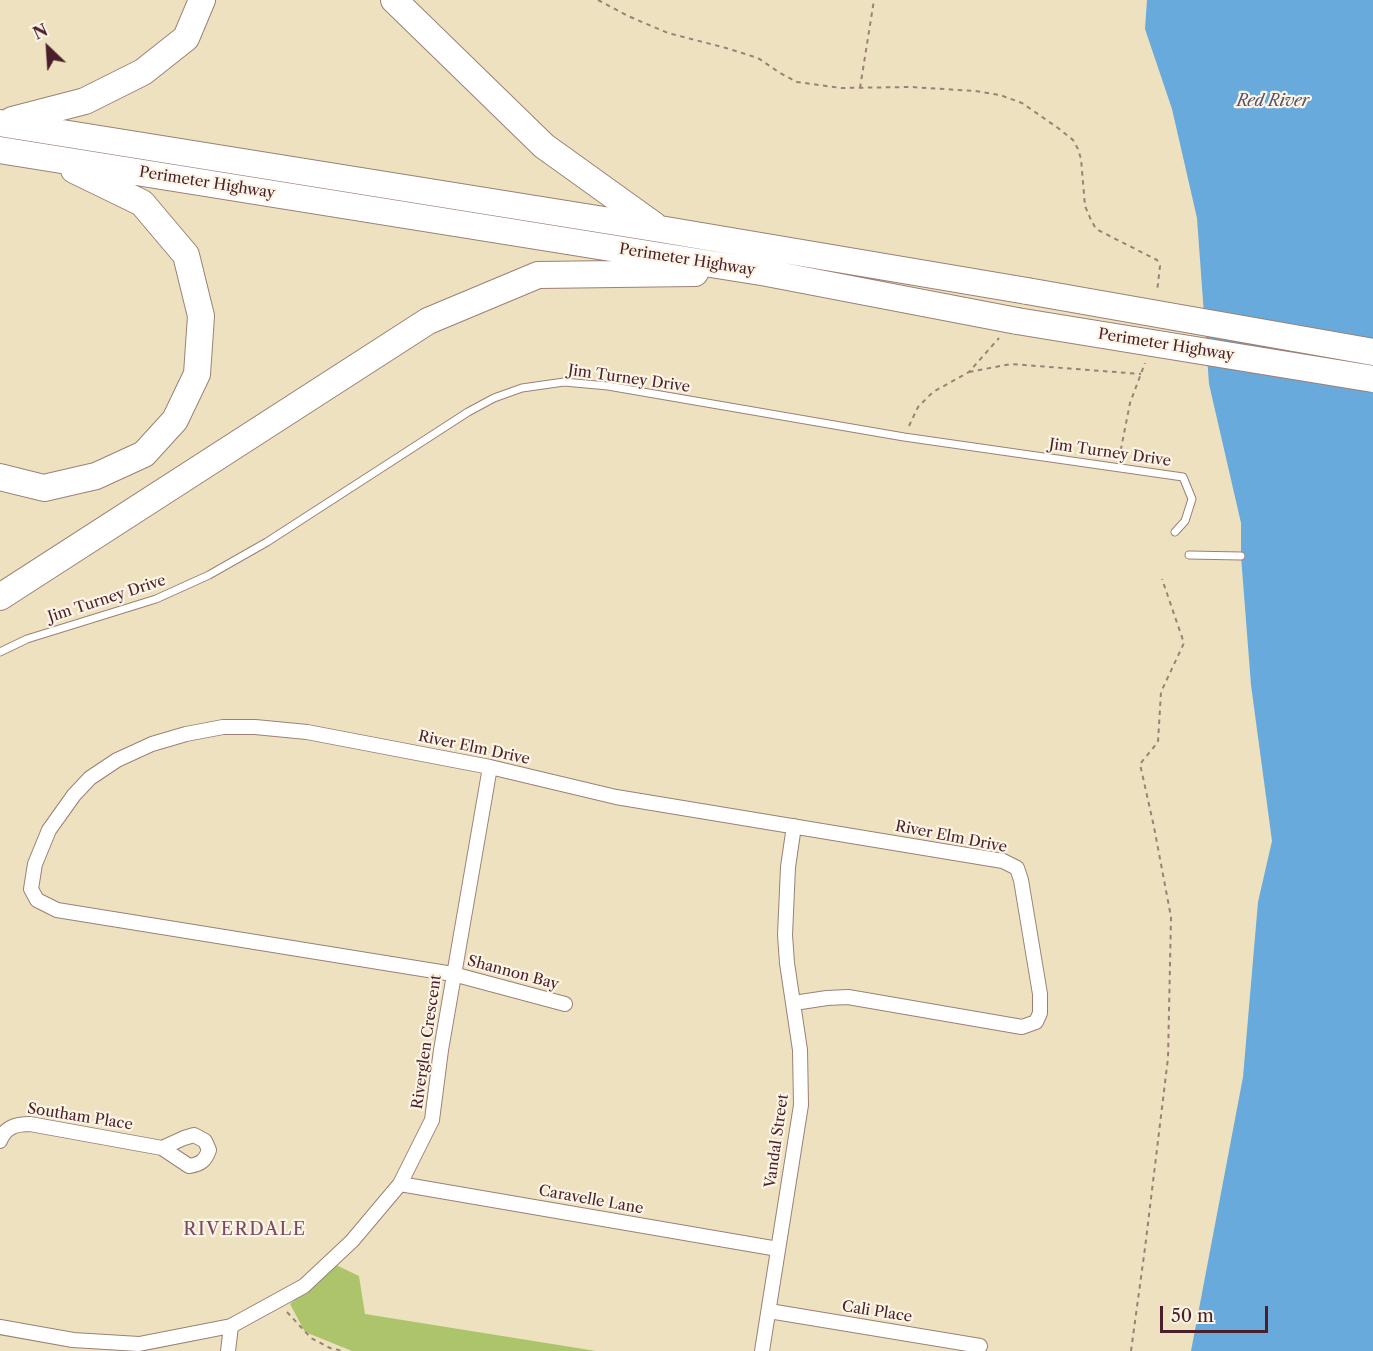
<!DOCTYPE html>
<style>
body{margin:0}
#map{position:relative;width:1373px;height:1351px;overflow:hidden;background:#eee1c0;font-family:"Libre Caslon Text",serif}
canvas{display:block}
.north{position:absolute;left:18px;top:18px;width:60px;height:60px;-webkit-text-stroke:4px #fcf5e5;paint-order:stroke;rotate:335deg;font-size:16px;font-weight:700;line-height:24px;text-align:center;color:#4a1f2b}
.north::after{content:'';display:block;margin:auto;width:21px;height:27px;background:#4a1f2b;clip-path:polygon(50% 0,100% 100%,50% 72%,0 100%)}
.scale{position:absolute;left:1160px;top:1306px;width:108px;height:27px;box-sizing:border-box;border:3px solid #4a1f2b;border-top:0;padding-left:8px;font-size:18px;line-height:21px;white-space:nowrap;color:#4a1f2b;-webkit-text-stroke:4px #fcf5e5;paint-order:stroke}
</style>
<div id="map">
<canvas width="1373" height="1351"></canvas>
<div class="north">N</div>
<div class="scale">50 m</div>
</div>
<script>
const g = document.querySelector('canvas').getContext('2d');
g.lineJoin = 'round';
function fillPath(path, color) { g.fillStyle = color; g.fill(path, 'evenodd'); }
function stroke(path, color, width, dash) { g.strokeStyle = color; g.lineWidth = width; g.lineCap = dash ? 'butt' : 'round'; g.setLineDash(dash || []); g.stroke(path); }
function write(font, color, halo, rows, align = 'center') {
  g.font = font + ' "Libre Caslon Text",serif'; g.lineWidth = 4.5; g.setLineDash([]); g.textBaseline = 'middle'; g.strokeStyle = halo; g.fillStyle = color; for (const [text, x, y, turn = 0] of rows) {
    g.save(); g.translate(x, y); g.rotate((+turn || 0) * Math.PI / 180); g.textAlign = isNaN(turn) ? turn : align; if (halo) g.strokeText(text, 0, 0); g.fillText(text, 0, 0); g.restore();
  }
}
fillPath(new Path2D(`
 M336,1265L359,1276L365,1314L596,1351H352L305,1332L290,1304Z`), '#acc56a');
fillPath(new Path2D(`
 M1147,0H1373V1351H1191L1243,1077L1258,902L1272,841L1251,685L1241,556V523L1209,384L1197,218L1172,109L1145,29Z`), '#68aadc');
const service = new Path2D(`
 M1189,555L1241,556
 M0,652L27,639L156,599L209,575L267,542L468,412L494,398L522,388L564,382L608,386L904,437L1183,477L1192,499L1185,521L1175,532`);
const minor = new Path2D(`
 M565,1004L453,974L57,910L37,900L31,889L35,864L49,830L74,795L90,778L117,760L152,744L186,734L223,727H255L307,732L490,767L616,797L1003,861L1017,868L1021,880L1040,994V1013L1036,1022L1022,1027L848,997L827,998L794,1003
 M0,1141C5,1127 16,1124 30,1124L162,1148L189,1166C201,1164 205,1161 209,1150L205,1141L194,1135L184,1138L162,1148
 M400,1184L778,1249
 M769,1311L980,1346
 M0,1327L73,1340L139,1344L231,1326L304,1286L352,1241L400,1184L432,1120L441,1050L490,767
 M228,1351L231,1326
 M762,1351L801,1105L800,1050L787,963L785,935L788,867L794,826`);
const motorway = new Path2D(`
 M394,0L544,146L654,225
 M12,120L85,101L143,72L186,38L202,0
 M0,123L660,229L1027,291
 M0,150L767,273L1017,321
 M0,477L44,488L96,476L144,454L175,420L197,374L201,316L186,255L142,203L74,170
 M0,597L428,321L538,275L695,273`);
stroke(service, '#9c8076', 9);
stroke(minor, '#9c8076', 16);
stroke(motorway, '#9c8076', 28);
stroke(new Path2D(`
 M598,0L628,16L668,33L726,48L758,58L780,73L797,82L841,88L911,87L975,91L1000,95L1022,103L1058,128L1073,140L1078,149L1081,159L1085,206L1091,220L1096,229L1157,260L1160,266L1157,292
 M860,88L874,0
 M969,372L1011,364L1141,374
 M909,426L918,407L933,392L969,372L999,338
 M1119,459L1130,403L1145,363
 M287,1312L311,1338L330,1348L343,1351
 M1131,1351L1145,1248L1168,1058L1171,917L1154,827L1140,764L1158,742L1161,692L1184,643L1162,579`), '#9c8076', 2, [4.5, 4.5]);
stroke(service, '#fff', 7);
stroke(minor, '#fff', 14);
stroke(motorway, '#fff', 26);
const motorwayBridge = new Path2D(`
 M1027,291L1373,352
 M1017,321L1373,379`);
stroke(motorwayBridge, '#9c8076', 28, []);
stroke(motorwayBridge, '#fff', 26);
write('15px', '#4a1f2b', '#fcf5e5', [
 ["Perimeter Highway",207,183,9],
 ["Perimeter Highway",687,260,9],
 ["Perimeter Highway",1166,345,9],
 ["Jim Turney Drive",629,379,8],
 ["Jim Turney Drive",1110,453,8],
 ["Jim Turney Drive",107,599,-18],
 ["River Elm Drive",474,748,12],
 ["River Elm Drive",951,837,11],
 ["Shannon Bay",513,973,15],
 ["Riverglen Crescent",427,1042,-82],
 ["Southam Place",80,1117,9],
 ["Vandal Street",777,1141,-82],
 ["Caravelle Lane",591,1200,10],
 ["Cali Place",877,1312,9]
]);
write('italic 16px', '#545069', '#fcf5e5', [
 ["Red River",1273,101]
]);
g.letterSpacing = '1.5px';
write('18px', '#7a4c63', '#fcf5e5', [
 ["RIVERDALE",245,1230]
]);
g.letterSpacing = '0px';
</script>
